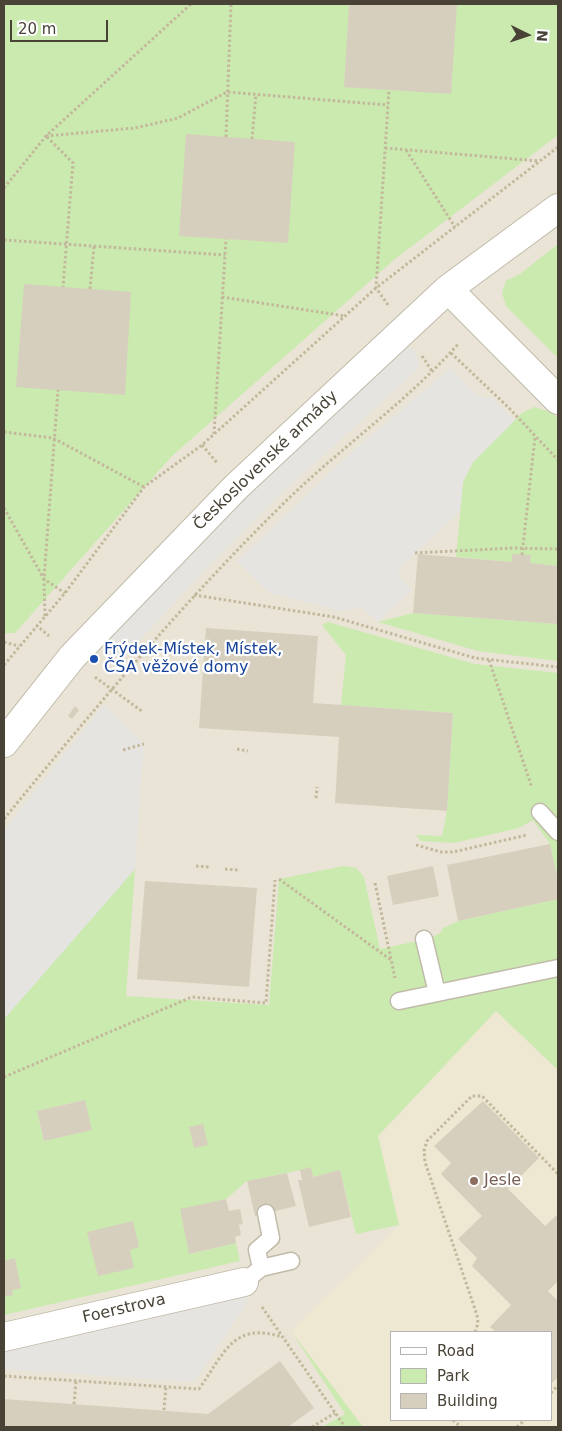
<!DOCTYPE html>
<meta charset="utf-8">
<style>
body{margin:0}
#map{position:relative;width:562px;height:1431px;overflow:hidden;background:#f5f2e8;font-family:"DejaVu Sans",sans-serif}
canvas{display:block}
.frame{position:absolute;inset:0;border:5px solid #494337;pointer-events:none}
.legend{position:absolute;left:390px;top:1331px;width:162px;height:90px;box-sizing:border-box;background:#fff;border:1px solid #b6b4af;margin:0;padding:6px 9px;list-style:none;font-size:15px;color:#494337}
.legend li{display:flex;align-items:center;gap:10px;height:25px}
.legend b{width:25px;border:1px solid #b6b4af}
.north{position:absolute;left:502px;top:10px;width:50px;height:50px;-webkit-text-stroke:4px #fff;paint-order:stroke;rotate:94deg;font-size:14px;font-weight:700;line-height:20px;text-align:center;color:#494337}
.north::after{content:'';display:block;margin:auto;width:18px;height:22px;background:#494337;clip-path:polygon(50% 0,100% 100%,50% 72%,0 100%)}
.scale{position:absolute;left:10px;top:20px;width:98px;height:22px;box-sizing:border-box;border:2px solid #494337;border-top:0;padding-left:6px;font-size:15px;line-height:18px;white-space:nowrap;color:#494337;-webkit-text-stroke:4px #fff;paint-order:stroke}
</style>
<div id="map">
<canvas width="562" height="1431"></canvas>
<div class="frame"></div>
<ul class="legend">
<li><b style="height:6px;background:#fff"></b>Road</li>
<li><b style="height:14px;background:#cbeab0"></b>Park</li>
<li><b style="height:14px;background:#d7cfbd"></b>Building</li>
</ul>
<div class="north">N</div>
<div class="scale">20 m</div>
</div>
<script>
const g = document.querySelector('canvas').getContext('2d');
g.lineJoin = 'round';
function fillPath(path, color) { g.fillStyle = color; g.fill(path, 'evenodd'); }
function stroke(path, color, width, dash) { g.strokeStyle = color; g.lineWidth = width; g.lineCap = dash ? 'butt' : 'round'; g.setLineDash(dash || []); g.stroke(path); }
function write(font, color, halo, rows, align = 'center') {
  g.font = font + ' "DejaVu Sans",sans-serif'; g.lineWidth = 4.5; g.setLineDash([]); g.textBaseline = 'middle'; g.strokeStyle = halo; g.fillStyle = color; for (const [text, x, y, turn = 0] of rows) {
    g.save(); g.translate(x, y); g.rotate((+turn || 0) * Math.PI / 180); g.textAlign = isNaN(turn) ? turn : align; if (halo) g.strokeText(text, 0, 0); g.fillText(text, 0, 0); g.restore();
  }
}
fillPath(new Path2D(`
 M558,4V1427H4V169ZM391,1332H551V1420H391Z`), '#e9e4d6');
fillPath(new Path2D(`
 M496,1010L558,1070V1427H363L291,1331L399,1225L378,1136ZM391,1332H551V1420H391Z`), '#eee8d2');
fillPath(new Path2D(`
 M4,4H558V135L395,259L171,457L15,633H4Z
 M558,244V358L506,306L502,293L506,281L520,274Z
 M534,407L551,412L558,418V566L530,563L531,556L513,554L512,562L456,557L463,482L473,462L522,413Z
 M413,613L558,624V661L478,651L378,622Z
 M328,622L475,664L558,673V880L550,844L533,820L519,828L454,843L421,841L416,835L442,836L447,811L453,713L341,705L346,655L322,625Z
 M344,866L356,868L364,877L380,949L431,938L440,933L443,928L458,921L558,899V1070L496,1011L378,1136L399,1225L356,1234L340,1170L313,1177L310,1168L247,1181L226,1199L180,1210L190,1254L236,1243L240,1261L4,1315V1019L135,869L126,996L269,1005L279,879ZM85,1100L91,1130L44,1141L37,1111Z
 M291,1331L363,1427H322L345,1414Z`), '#cbeab0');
fillPath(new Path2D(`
 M396,338L415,351L419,363L417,370L283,492L199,576L120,662L95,634Z
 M451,368L474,393L487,399L491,397L515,420L473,462L463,482L460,511L399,569L400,577L412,590L378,622L362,608L341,611L274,594L263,588L237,561L355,449Z
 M104,704L144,744L135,869L4,1019V830Z
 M241,1271L248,1301L194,1382L4,1369V1322Z`), '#e6e4e0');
fillPath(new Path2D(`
 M349,4H457L451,94L344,87Z
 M186,134L295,142L288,243L179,236Z
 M24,284L131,292L125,395L16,387Z
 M418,554L512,562V554L531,555L530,563L558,566V624L413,613Z
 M206,628L318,636L313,703L453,713L447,811L335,803L339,737L199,728Z
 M75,706L79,710L72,719L68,716Z
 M550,844L558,880V899L458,921L447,865Z
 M433,866L439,896L393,905L387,876Z
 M145,881L257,888L249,987L137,979Z
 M85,1100L92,1130L44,1141L37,1111Z
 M483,1101L539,1158L508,1189L545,1226L558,1214V1281L548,1291L558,1301V1377L551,1384V1332H496L490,1327L511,1305L472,1266L477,1258L458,1239L482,1216L441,1174L451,1163L434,1146Z
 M203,1124L208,1145L194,1148L189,1127Z
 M311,1167L313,1177L340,1170L351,1217L309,1227L298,1180H302L300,1170Z
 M287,1173L296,1206L255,1216L247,1181Z
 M226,1199L229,1211L240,1209L243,1224L239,1225L241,1235L235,1237L236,1243L189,1254L180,1209Z
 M133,1221L139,1247L130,1250L134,1268L98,1276L87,1232Z
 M15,1258L21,1288L12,1290L13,1295L4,1297V1261Z
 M280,1361L314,1408L288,1427H4V1399L208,1414Z`), '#d7cfbd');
const lane = new Path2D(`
 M540,812L558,832
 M424,939L437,993
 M399,1001L558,968
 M261,1268L291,1261
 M244,1282L261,1268L257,1250L271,1238L266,1213`);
const street = new Path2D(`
 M448,289L558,400
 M4,743L72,657L236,487L448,289L558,208
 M4,1337L244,1282`);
stroke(lane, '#c1bbaa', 19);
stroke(street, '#c1bbaa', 30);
stroke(new Path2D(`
 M46,136L135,128L178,118L227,92L388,105
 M47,137L73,163L63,287
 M226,137L231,4
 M252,139L256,94
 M385,148L539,161
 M406,150L455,227
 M4,188L46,136L191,4
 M4,240L225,255
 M90,289L94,246
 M222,297L345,316
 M388,305L376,288L389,90
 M451,353L508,407L558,460
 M422,356L432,371
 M4,432L53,438L144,487
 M214,434L226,239
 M202,445L218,464
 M4,508L44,579L65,593
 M415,553L513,548L558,549
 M522,555L535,437
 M194,595L334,617L475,658L558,667
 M45,616L44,579L58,390
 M36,625L49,636
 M4,642L19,646
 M489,660L532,788
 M4,665L65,593L144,487L202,445L376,288L558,147
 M95,677L143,712
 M237,749L248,751
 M123,750L144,744
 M316,798L317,787
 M4,819C94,709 184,601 285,502C341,447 407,402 459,343
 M416,845L441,852H453L527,835
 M196,866L209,867
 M225,869L238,870
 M279,879L391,960
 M375,883L395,978
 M4,1077L192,997L266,1003L275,880
 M262,1307L345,1427
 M475,1332L478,1323L477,1315L425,1162L424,1151L427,1141L472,1096H482L558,1174
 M4,1376L199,1389C224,1354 233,1321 282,1337
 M551,1393L558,1385
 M74,1404L76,1381
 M164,1410L166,1386
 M453,1420L461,1427
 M312,1427L335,1413
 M517,1427L525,1420`), '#c3b89b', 3, [2.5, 2.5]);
stroke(lane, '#fff', 16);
stroke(street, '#fff', 28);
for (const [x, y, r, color] of [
 [94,659,5,"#1a4fb4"],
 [474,1181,5,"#8d6e63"]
]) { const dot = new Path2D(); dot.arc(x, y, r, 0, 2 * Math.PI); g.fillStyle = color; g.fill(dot); stroke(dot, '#fff', 2); }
write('16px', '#494337', '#fff', [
 ["Československé armády",266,461,-44],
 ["Foerstrova",124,1309,-13]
]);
write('16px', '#164399', '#fff', [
 ["Frýdek-Místek, Místek,",104,650],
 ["ČSA věžové domy",104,668]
], 'left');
write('16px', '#785e54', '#fff', [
 ["Jesle",484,1181]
], 'left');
</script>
